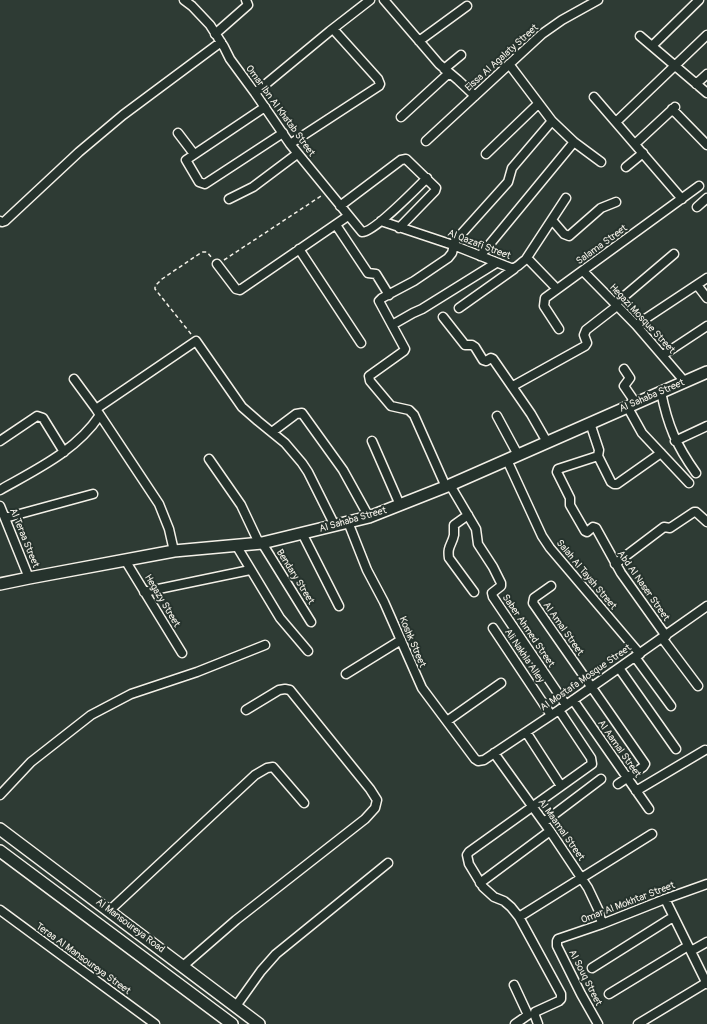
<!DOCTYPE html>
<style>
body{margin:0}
canvas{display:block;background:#2e3b34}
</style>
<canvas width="707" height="1024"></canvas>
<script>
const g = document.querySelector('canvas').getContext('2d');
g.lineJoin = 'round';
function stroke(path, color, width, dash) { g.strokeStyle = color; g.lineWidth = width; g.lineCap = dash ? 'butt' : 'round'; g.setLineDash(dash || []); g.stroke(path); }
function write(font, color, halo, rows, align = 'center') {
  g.font = font + ' Pangolin,sans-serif'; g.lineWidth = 4; g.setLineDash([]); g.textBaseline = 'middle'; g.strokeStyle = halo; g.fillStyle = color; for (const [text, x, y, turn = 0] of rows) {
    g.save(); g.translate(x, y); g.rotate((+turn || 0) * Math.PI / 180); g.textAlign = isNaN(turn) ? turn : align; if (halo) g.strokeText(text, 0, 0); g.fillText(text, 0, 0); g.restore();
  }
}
const street = new Path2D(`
 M184,0L192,6L210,25L224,47L230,59L255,93L290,144L362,232C373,233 417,188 427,178
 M384,0L439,64L458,80L475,96
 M215,34L248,5L246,0
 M640,36L707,93
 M419,41L467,6
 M652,46L699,0
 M509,64L552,121L574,142L601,162
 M444,69L461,55
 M696,84L707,74
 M255,93L330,31L370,0
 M594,97L682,199
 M265,107L186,160L199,182L205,184L283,133
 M672,109L707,145
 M401,117L449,73
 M616,122L707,35
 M178,133L194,154
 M426,141L542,34L562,20L598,0
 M290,144L379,86L380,84L378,79L333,29
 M635,144L675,107
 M486,154L538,104
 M626,167L643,153
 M229,199L253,187L297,154
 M340,206L401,160L406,159L436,188L435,191L399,228
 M697,207L707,198
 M552,220L564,234L569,236L601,208L616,202
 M0,221L2,222L5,221L79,152L123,115L221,42
 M381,221L453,245L511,268C519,269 521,260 528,259L557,289
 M336,225L368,273L376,274L389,295
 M299,249L361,343
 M480,256L574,142
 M526,259L566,198
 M217,264L236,289L240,290L348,216
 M583,271L636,325L685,382
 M697,285L707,298
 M615,304L674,254
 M459,308L514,269
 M443,317L465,345H472L475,347L483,360L486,361L491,358L493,359L531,414L547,442
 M392,325L413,313L422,309L496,263
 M636,325L707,278
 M559,329L544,306L545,298L699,186
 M663,355L707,326
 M624,369L630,378L624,386L635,402
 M74,379L96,409L159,504L169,529L174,551
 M513,386L585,346L587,343L584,335L586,330L617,306
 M661,392C668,426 676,445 696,473
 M627,406L642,433L689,483
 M96,409L196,341L242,407L258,421L285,443L302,463L308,472L335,526
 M497,416L518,455
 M590,423L599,450L598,456L611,482L614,484H617L661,453
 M272,432L296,414L302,413L343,470L369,517
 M0,441L37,416L43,418L64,452
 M372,441L400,505
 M675,441L707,426
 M598,456L558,469L557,472L570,498V505L585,531L587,532L593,527L596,528L621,573L666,636
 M209,459L241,505L259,543
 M507,460L542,536L550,548L640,654
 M450,485L476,529L478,544L493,567L501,583V586L492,593L493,597L566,705
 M446,487L414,415L409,410L391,406L370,381L369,376L404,351L405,349L379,301L382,298L414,281L448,258L452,253L455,241L508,182L512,168L552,121
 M0,490C37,469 76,451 100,415
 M0,506L29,578
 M468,515L454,525C454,528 454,532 454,535C452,545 447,546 449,558L474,592
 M5,518L93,494
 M348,522L367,570L384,602L422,688L475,759L478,761L484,760L559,710L707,606
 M302,533L339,606
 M262,543L311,622
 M236,545L280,618L308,651
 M125,560L182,653
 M615,564L664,527L670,528L694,512H696L707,522
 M551,586L534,598L533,603L645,764L643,767L618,784
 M144,592L250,570
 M493,628L551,715
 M662,638L698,686
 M635,657L671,706
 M619,668L676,749
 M346,674L401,640
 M573,700L649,809
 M447,721L501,683
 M526,732L561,786
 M494,753L550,831L588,888L598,909L602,924
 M636,791L705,750
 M0,795L31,762L91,715L131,694L197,672L265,645
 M544,822L601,779
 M480,883L550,831
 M665,899L707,984
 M0,910L155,1024
 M109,911L255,775L267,768L273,767L304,803
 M519,917L652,834
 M691,951L707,942
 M183,966L236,920L365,819L375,808L377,800L370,789L290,690L285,689L279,690L246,710
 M592,968L673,917
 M514,985L528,1015L515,1024
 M609,994L688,946
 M236,1006L261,971L276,954L388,863
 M538,1024L535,1016V1012L559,1001L561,999V994L519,917L511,907L504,901L494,897L483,887L469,864L467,855L469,852L592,764L591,758L559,710
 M598,1024L581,994L557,946V941L558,939L602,924L665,899L707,884
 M638,1024L706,983`);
const secondary = new Path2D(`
 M0,584L29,578L174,551L262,543L369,517L450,485L707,372
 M0,829L259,1024
 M0,851L232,1024`);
stroke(street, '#f4f1e8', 11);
stroke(secondary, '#f4f1e8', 14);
stroke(new Path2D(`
 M224,260L321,196
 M191,334L155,289V286L162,279L202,252H207L212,258`), '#f4f1e8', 1.5, [4, 3]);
stroke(street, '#26332d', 8);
stroke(secondary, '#26332d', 11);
write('10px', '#f4f1e8', '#26332d', [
 ["Eissa Al Agalaty Street",502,58,-42],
 ["Omar Ibn Al Khatab Street",280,111,54],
 ["Al Qazafi Street",479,245,21],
 ["Salama Street",602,245,-36],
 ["Hegazi Mosque Street",642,319,47],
 ["Al Sahaba Street",652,396,-23],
 ["Al Sahaba Street",353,520,-16],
 ["Al Teraa Street",24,538,68],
 ["Salah Al Taysh Street",586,575,50],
 ["Bendary Street",295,577,58],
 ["Abd Al Naser Street",643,586,55],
 ["Hegazy Street",162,601,59],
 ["Al Amal Street",563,629,55],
 ["Saber Ahmed Street",528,631,56],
 ["Koshk Street",412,642,67],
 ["Ali Nakhla Alley",524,656,56],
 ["Al Mostafa Mosque Street",586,678,-35],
 ["Al Aamal Street",619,749,55],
 ["Al Maamal Street",561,830,55],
 ["Omar Al Mokhtar Street",628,903,-21],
 ["Al Mansoureya Road",130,926,37],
 ["Teraa Al Mansoureya Street",83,959,36],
 ["Al Souq Street",585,978,63]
]);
</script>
